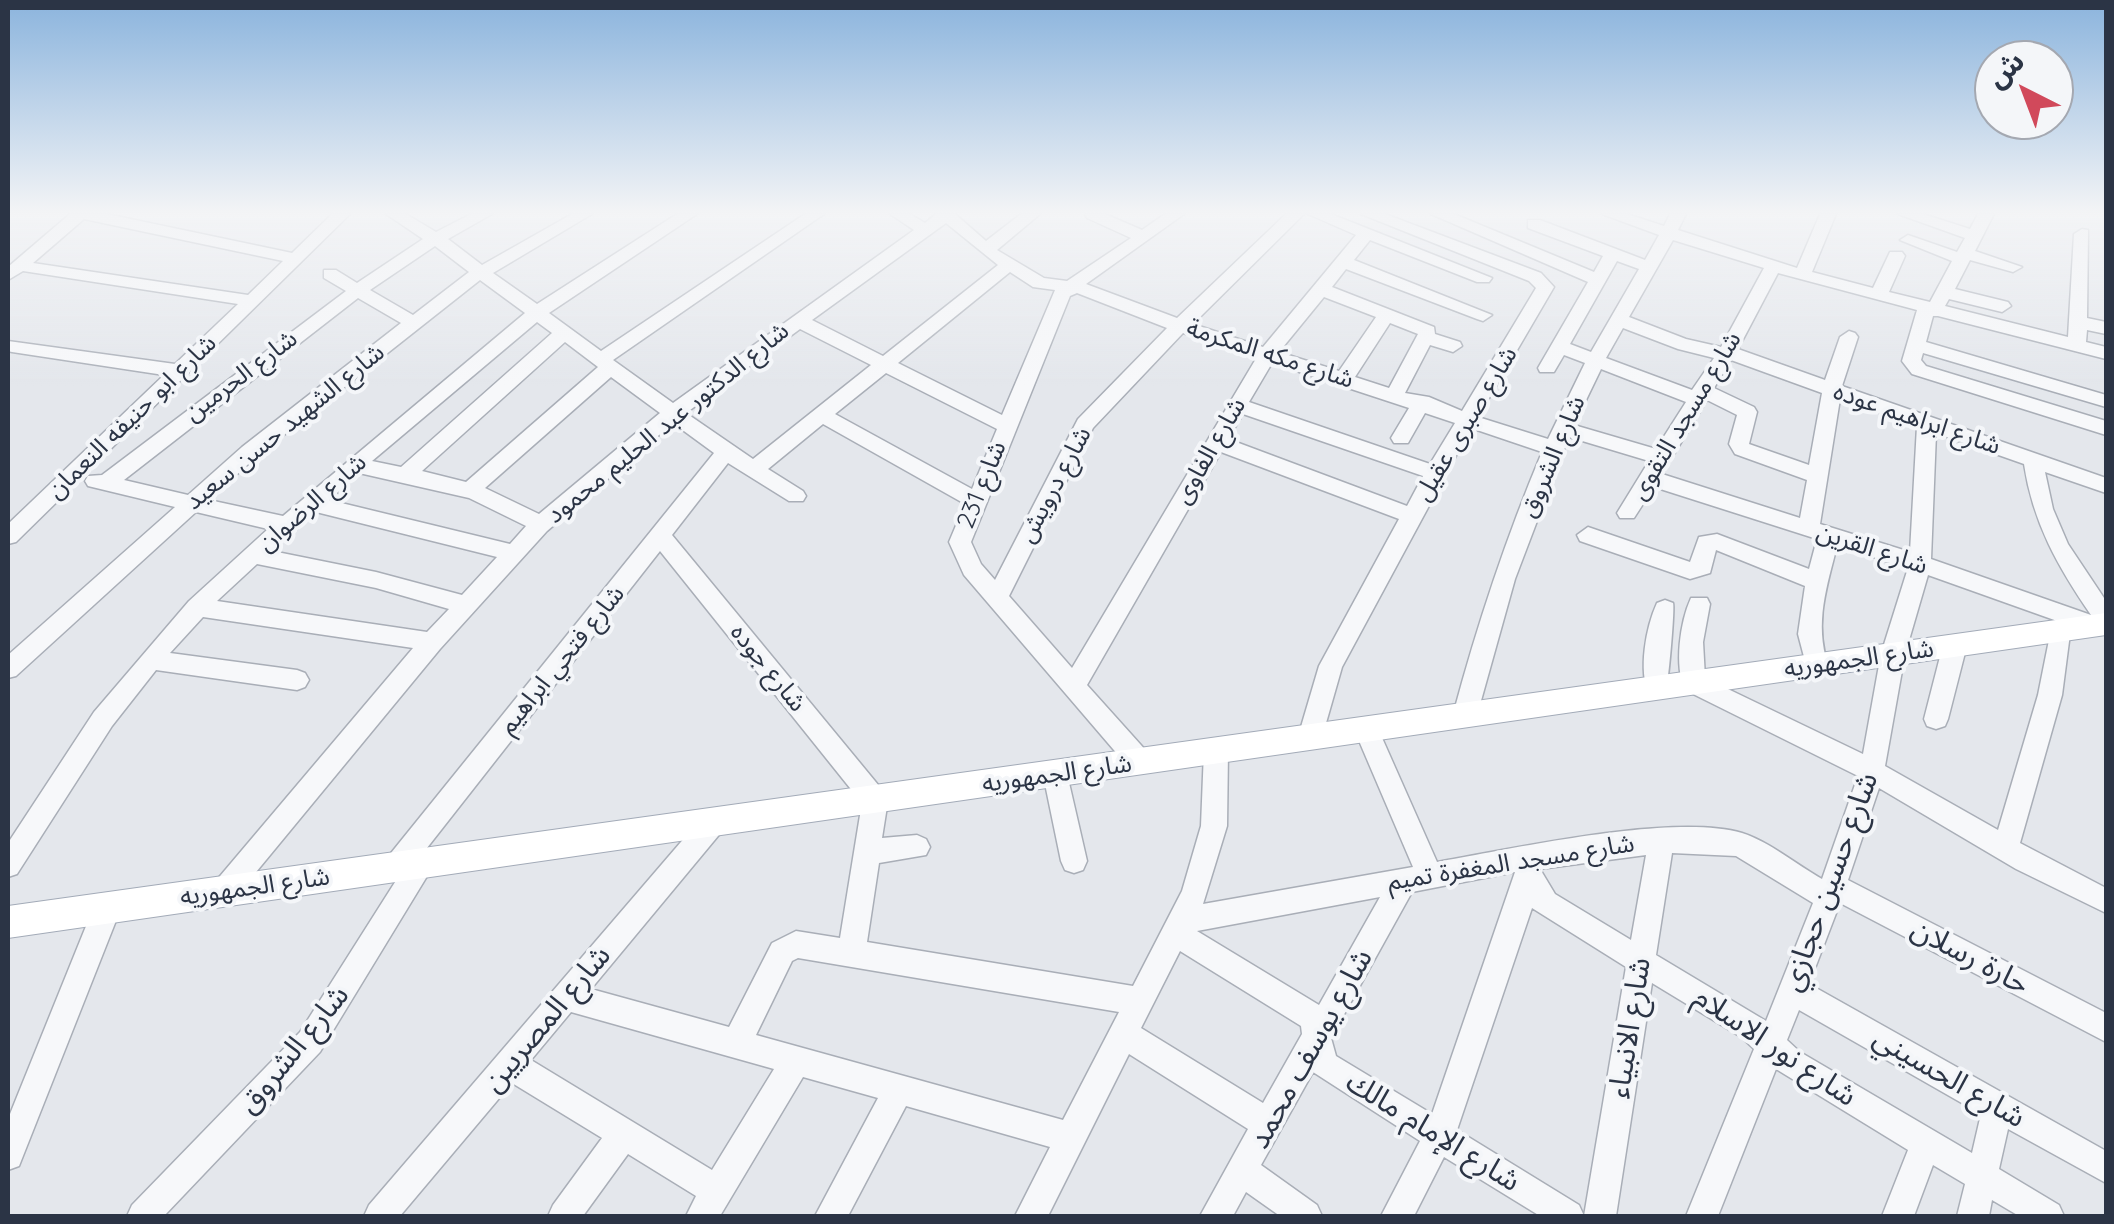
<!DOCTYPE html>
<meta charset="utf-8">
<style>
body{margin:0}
#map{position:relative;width:2114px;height:1224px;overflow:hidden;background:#e4e7ec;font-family:Quicksand,"Noto Sans Arabic",sans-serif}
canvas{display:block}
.frame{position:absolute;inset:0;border:10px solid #2b3445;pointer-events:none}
.north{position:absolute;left:1974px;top:40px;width:100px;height:100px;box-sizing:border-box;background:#f4f6f9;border:2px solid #a4a8b1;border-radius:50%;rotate:318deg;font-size:28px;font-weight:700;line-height:40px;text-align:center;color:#2b3445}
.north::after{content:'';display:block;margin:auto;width:35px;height:45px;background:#d1495b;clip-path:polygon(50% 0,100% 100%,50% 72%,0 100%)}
</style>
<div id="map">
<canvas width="2114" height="1224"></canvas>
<div class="frame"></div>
<div class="north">ش</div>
</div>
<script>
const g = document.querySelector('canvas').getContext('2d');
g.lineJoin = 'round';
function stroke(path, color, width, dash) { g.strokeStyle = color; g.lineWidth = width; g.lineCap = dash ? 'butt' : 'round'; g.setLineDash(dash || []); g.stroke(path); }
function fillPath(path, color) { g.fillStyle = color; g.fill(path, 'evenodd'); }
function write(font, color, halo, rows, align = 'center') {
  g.font = font + ' Quicksand,"Noto Sans Arabic",sans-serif'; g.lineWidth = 8; g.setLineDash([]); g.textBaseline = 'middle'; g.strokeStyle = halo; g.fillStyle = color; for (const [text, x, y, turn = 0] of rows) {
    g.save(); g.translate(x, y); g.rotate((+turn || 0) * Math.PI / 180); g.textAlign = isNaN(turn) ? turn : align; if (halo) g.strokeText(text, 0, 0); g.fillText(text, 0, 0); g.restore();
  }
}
const minor = new Path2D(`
 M70,214H107L292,253L332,214H350L16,542L8,544V524L164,375L12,352L8,351V341L175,364L238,304L23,271L8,280V267ZM84,219L283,261L248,295L33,263Z
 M386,214H406L436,232L471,214H492L448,239L482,265L572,214H592L493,273L537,304L677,214H697L549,313L601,351L805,214H824L613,360L673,403L914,230L890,214H910L925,223L936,214H955L986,241L1021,214H1040L997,250L1044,278L1067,281L1131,238L1087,218L1085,214H1105L1142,230L1165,214H1184L1086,284L1177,318L1286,214H1304L1193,324L1263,347L1356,235L1308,214H1331L1492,278L1489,282H1477L1370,240L1354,260L1492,315L1483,321L1477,319L1346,269L1332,287L1434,327L1435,334L1460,342L1462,346L1453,352L1430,345L1405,393L1429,397L1462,411L1536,288L1529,281L1361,214H1385L1541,273L1554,287L1478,417L1548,439L1585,363L1564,355L1554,372H1540L1538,368L1588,282L1431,214H1454L1594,272L1603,256L1528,228V220H1540L1645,260L1659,235L1602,214H1627L1664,226L1670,214H1686L1678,230L1797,268L1820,214H1836L1812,272L1873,288L1890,252H1902L1905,256L1889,292L1930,302L1952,261L1900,240L1908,235L1957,252L1965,238L1898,214H1923L1970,229L1978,214H1994L1975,251L2022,267L2013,272L1970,260L1955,289L2008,302L2011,306L2002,312L1949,299L1945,306L2068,337L2074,234L2082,229L2088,230L2087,318L2106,322V334L2087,330L2086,342L2106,347V359L1938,316H1933L1926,342L2106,395V407L1923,353L1921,360L1926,366L2106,421V435L1912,374L1902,361L1917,310L1778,273L1738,349L1825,380L1840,337L1849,331L1855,333L1858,337L1842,386L2106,478V493L2045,472L2053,509L2068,544L2106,601V627L2095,634L2071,626L2062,695L2020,843L2106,888V913L2016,869L1879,788L1848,880L2106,1013V1042L1840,903L1809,984L2106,1151V1183L2008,1129L1999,1169L2059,1205L2064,1216H2019L1992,1200L1989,1216H1957L1965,1184L1933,1165L1914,1216H1882L1908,1150L1776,1069L1718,1216H1686L1754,1049L1741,1037L1652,983L1616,1216H1584L1626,967L1532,908L1457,1130L1579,1205L1584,1216H1540L1444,1157L1414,1216H1381L1420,1141L1313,1072L1261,1165L1317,1205L1322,1216H1280L1246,1192L1233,1216H1200L1248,1129L1129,1054L1048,1216H1015L1050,1147L906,1106L848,1216H815L878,1098L803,1077L720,1216H686L696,1196L628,1154L583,1216H548L553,1205L602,1138L512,1083L400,1216H364L369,1205L705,814L714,810L723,814L727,822L723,830L591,989L729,1027L772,943L796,931L840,938L862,803L660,551L423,853L429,855L433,864L429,873L320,1052L164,1216H127L132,1205L300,1032L397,879L387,876L383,867L387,858L714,453L673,423L547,531L440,649L233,900L224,904L215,900L211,891L215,882L413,648L203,617L170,653L297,670L305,673L309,680L305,687L297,690L156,670L112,726L17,874L8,877V843L94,712L189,601L268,529L196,512L16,676L8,678V655L175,507L88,486L85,481L88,476L102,475L346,291L324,278V270H336L357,283L423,239ZM946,223L998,265L883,356L812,320ZM1673,240L1764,268L1721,347L1686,339L1629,317ZM435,246L469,272L413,315L370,290ZM1617,261L1639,269L1591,352L1570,344ZM1010,272L1033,287L1055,290L1002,415L898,363ZM480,280L525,313L283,516L209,500L256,457ZM1077,293L1167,328L1078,419L995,580L981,564L971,542L1070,296ZM1324,297L1376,317L1339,371L1279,352ZM358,298L401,323L242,447L188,495L124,480ZM537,322L552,333L401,467L372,461ZM1390,323L1418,334L1389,388L1355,377ZM1623,328L1678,349L1714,358L1692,390L1606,358ZM800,329L871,365L753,459L686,413ZM1183,333L1257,357L1072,668L1009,596L1093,428ZM565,342L598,367L466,482L422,471ZM1731,360L1822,393L1809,465L1749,444L1757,412L1754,407L1714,388ZM1272,363L1409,408L1391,438L1394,443H1408L1425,413L1455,423L1430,464L1249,402ZM1601,369L1686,402L1656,449L1574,425ZM886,373L997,429L972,489L835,414ZM611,377L660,413L539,514L485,488ZM1840,399L1917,426L1910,552L1820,524ZM1707,400L1737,415L1729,444L1735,454L1807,480L1800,518L1662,474ZM1243,414L1423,476L1407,506L1228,439ZM823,424L965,504L949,542L964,575L1131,770L1140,773L1149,770L1152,762L1149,754L1087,685L1221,452L1399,519L1319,666L1298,737L1301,744L1310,747L1319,744L1322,737L1342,667L1471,428L1542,452C1506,538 1477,625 1453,715L1456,722L1465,725L1474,722L1477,715L1515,579L1569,437L1649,461L1617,513L1620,518H1634L1654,487L1817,539L1809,569L1717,534L1699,537L1690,562L1588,527L1577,535L1580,541L1690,579L1710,573L1716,550L1805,586L1798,634L1808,672H1824L1828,665C1814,623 1827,586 1837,546L1908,568L1881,654L1863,754L1705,678L1703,642L1710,604L1707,598H1691C1680,622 1674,666 1685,690L1858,776L1822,879C1797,865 1770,842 1742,833C1673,813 1512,849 1437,862L1375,722L1366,719L1357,722L1354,729L1413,867L1203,904L1227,826L1228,751L1225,743L1216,740L1207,743L1204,751L1201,826L1182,891L1133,986L867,942L879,863L926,855L930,847L926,839L917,835L882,838L888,800L884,792L672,535L728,463L789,501H803L806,496L803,491L768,469ZM1936,433L2024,464C2033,523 2058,567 2091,615L1931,559ZM359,473L469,498L526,526L510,544L329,500ZM316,512L497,557L462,595L376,572L272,551ZM257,564L376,588L449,609L427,632L217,601ZM1928,575L2060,622L2051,630L2038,695L1998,830L1885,766L1905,654ZM1672,853L1736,856L1813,903L1766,1021L1656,955ZM1646,855L1631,940L1555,894L1540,869ZM1515,872L1432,1114L1336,1056L1331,1038L1412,892ZM1380,897L1319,1005L1197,931ZM1180,951L1301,1026L1302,1034L1263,1103L1141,1028ZM798,958L1119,1012L1063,1120L756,1035L792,961ZM1799,1010L1981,1114L1972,1153L1800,1052L1787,1040ZM571,1012L774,1069L712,1170L531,1060Z
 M1665,600L1673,603C1675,608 1668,688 1665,695L1657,698L1649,695C1638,670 1646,627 1657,603Z
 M1955,636L1963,638L1967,645L1948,719L1945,726L1936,729L1927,726L1924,719L1943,645L1947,638Z
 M1055,763L1064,766L1067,774L1087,861L1083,870L1074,873L1065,870L1061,861L1043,774L1046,766Z
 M107,895L117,899L121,908L19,1166L8,1170V1119L97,899Z`);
const major = new Path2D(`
 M2106,613V635L8,938V906Z`);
stroke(minor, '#a9aeb7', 3);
stroke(major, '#a3abb8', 2);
fillPath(minor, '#f7f8fa');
fillPath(major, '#fff');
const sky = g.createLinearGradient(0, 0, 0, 386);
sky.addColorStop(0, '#8bb4dd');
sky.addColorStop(0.55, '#f3f4f6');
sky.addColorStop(1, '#f3f4f600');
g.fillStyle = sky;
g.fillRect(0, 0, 2114, 386);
write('25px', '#2b3445', '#f4f6f9', [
 ["شارع مكه المكرمة",1270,354,18],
 ["شارع الحرمين",241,376,-37],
 ["شارع مسجد التقوى",1686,416,-59],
 ["شارع ابو حنيفه النعمان",132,417,-44],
 ["شارع ابراهيم عوده",1917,419,19],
 ["شارع الدكتور عبد الحليم محمود",668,423,-39],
 ["شارع صبرى عقيل",1466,424,-59],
 ["شارع الشهيد حسن سعيد",285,427,-39],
 ["شارع الفاوى",1210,451,-60],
 ["شارع الشروق",1553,457,-67],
 ["شارع 231",982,485,-68],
 ["شارع درويش",1055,485,-62],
 ["شارع الرضوان",312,503,-41],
 ["شارع القرين",1872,549,18],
 ["شارع الجمهوريه",1859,659,-8],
 ["شارع فتحي ابراهيم",562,660,-51],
 ["شارع جوده",768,668,51],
 ["شارع الجمهوريه",1057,774,-8],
 ["شارع مسجد المغفرة تميم",1511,863,-9],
 ["شارع الجمهوريه",255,887,-8]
]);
write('30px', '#2b3445', '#f4f6f9', [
 ["شارع حسين حجازي",1830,882,-70],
 ["حارة رسلان",1970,957,28],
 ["شارع المصريين",547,1019,-50],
 ["شارع الانبياء",1630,1028,-81],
 ["شارع نور الاسلام",1775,1047,34],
 ["شارع يوسف محمد",1311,1049,-61],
 ["شارع الشروق",294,1050,-51],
 ["شارع الحسيني",1949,1078,30],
 ["شارع الإمام مالك",1433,1132,32]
]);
</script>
